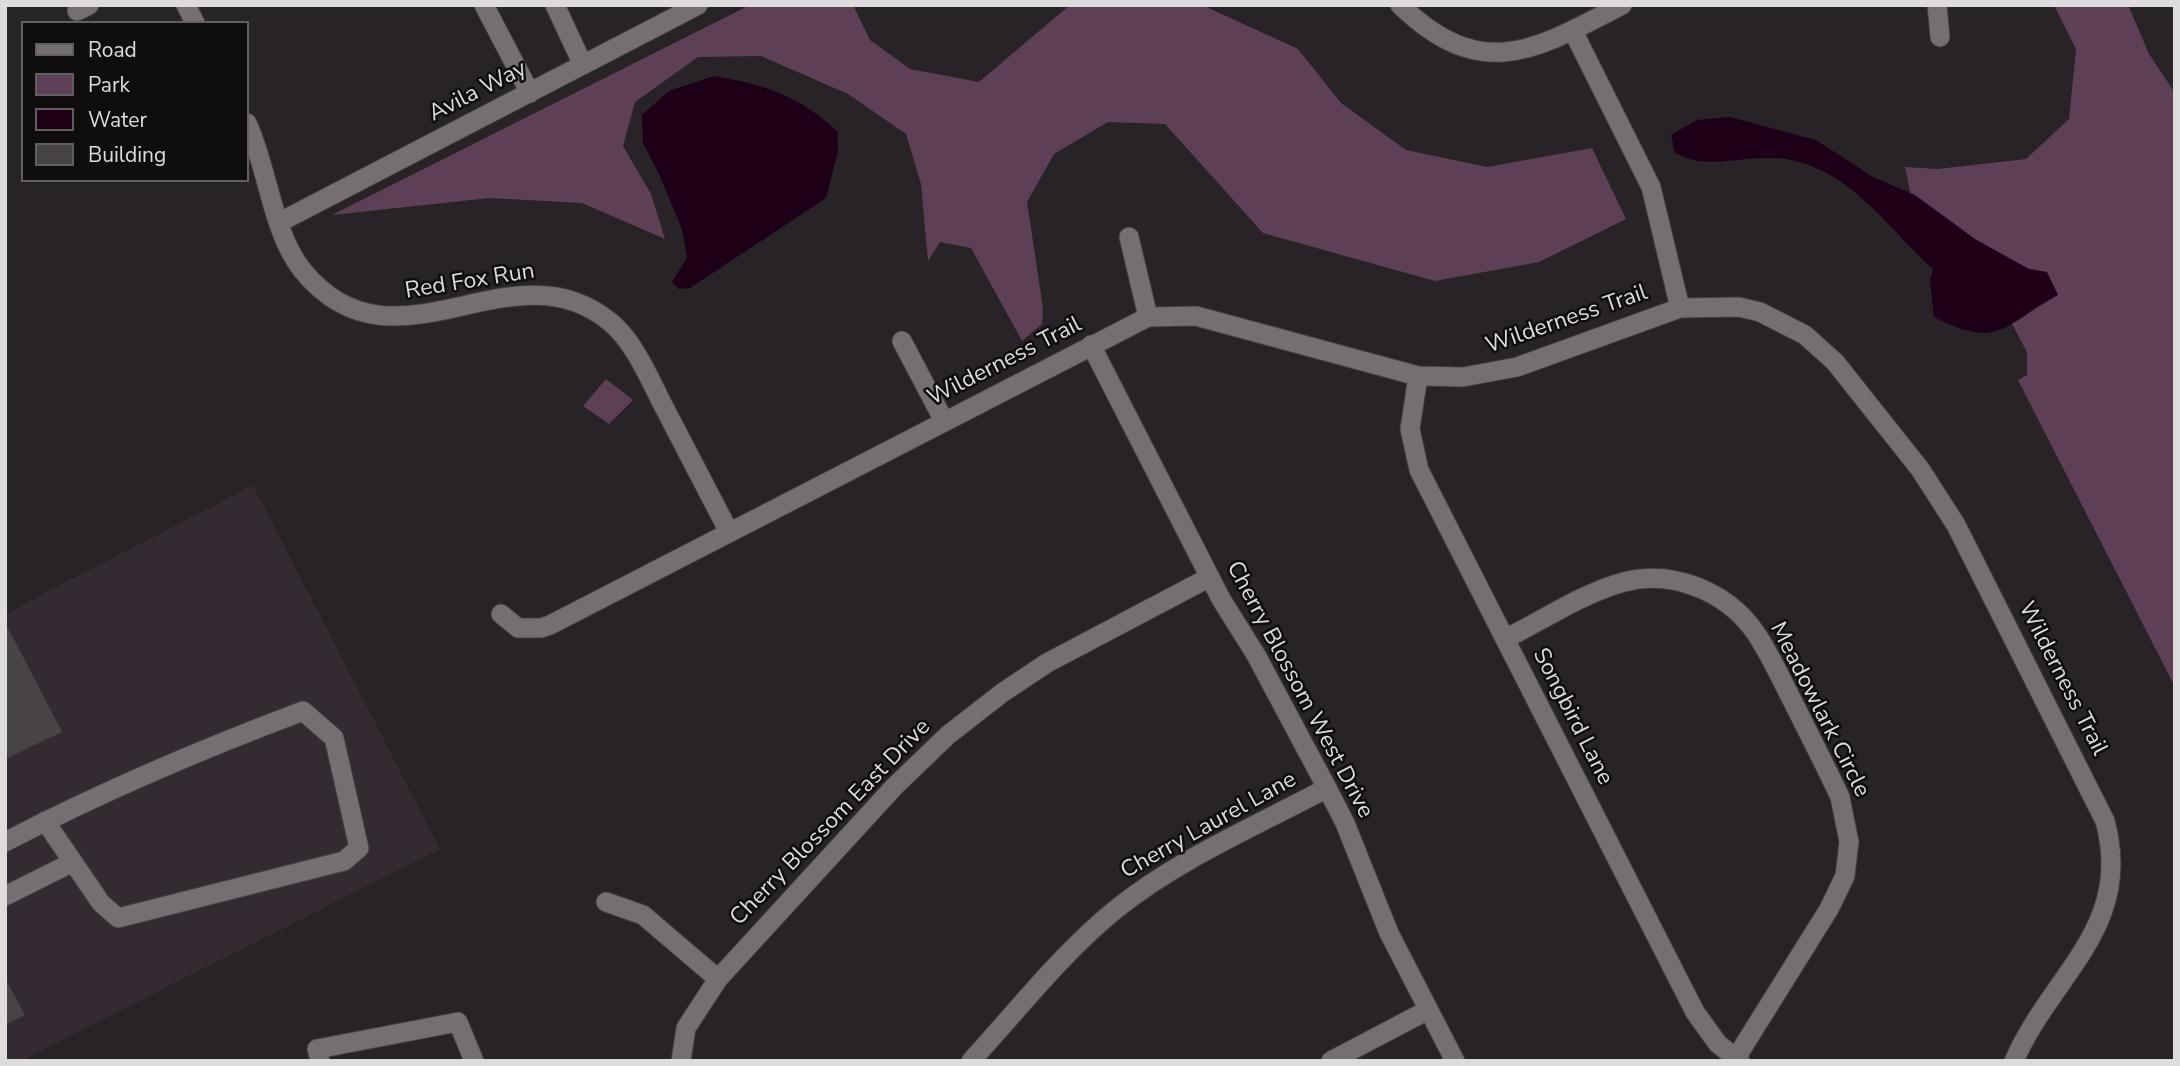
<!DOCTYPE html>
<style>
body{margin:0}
#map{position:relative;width:2180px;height:1066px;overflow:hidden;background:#272326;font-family:"Nunito Sans",sans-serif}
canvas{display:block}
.frame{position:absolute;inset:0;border:7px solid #dedbdd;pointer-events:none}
.legend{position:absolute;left:21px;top:21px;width:228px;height:161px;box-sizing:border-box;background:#0f0d0e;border:2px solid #625f61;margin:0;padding:9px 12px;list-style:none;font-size:21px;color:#dedbdd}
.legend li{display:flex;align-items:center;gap:14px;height:35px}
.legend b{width:35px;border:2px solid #625f61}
</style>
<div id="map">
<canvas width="2180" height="1066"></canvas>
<div class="frame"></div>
<ul class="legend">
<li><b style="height:9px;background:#756f73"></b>Road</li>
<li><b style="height:19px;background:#5e4056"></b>Park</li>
<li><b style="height:19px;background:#1d0017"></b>Water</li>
<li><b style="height:19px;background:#484346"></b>Building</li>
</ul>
</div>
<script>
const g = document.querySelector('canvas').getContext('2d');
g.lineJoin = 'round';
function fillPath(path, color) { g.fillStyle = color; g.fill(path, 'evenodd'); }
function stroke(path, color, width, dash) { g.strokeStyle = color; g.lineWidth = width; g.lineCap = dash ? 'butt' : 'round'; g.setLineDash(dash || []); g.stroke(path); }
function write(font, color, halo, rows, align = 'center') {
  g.font = font + ' "Nunito Sans",sans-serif'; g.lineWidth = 5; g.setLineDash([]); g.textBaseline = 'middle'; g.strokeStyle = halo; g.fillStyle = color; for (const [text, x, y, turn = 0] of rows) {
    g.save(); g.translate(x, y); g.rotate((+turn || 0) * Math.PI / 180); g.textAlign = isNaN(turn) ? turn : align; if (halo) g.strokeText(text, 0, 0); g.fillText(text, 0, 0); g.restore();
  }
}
fillPath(new Path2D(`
 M253,485L440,849L21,1061H5V614Z`), '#342b32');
fillPath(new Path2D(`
 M750,5H853L870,40L910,69L979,82L1070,5H1202L1298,49L1341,103L1406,150L1487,167L1592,148L1626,219L1539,262L1435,281L1263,233L1165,124L1108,122L1054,154L1027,202L1043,308L1042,324L1022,341L971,248L940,242L928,261L921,184L906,134L848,94L761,56L698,57L635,102L623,146L651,194L665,239L582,203L490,198L332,215Z
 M2054,5H2128L2149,54L2175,93V687L2018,380L2027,375V352L1998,298L1915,215L1905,167L1938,169L2026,159L2069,119L2076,49Z
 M606,379L633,400L609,424L583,406Z`), '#5e4056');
fillPath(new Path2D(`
 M714,76C765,85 798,95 837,131L838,151L826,198L690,288L679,289L672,282L687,258L682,229L660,176L643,143L642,115L669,91Z
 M1730,117L1816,140L1873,177L1915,195L1975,239L2029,269L2047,272L2058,295C2002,326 1999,350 1934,317L1930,280L1933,269C1889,229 1852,172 1791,160C1761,153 1730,164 1700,161C1692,161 1683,156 1675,153L1671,135L1697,120Z`), '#1d0017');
fillPath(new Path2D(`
 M5,622L62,732L5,759Z
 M5,978L25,1015L5,1025Z`), '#484346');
const minor = new Path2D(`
 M186,5L195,23
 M484,5L530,93
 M555,5L583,65
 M1400,5C1482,84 1535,50 1622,5
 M1937,5L1940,37
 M77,11L89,5
 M1573,31L1651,187L1680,308
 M247,123C268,168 272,233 303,271C395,383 510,241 609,321C634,341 648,376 663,405C685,447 707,490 729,532
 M280,222L698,5
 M1129,237L1148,317
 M902,341L944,421
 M1091,345L1221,599L1256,655L1327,788L1345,823L1389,933L1455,1061
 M1418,376L1410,429L1419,470L1695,1012L1718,1044L1740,1061
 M501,614L518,628H541L550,625L1148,317L1196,316L1418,376L1463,377L1517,367L1680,308L1739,307L1760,312L1805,335L1835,362L1920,469L1956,525L2105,821C2134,927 2052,974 2014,1061
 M1505,639C1543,620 1583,593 1624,582C1673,569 1727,592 1755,632C1770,654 1781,679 1793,702C1809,734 1825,765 1840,797L1849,842L1845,876L1829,909L1736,1058
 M5,842C101,792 202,749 303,711L334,738L359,848L344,861L118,918L101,903L45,821
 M5,896L73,862
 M606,902L643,915L718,979
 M320,1061L317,1049L458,1022L474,1061
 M681,1061L686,1028L718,979L894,787L948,735L1002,693L1047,663L1210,577
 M971,1061C1018,1010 1061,954 1115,910C1178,859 1256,826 1327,788
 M1331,1061L1428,1010`);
stroke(minor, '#413e40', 21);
stroke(minor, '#756f73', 19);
write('23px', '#dedbdd', '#0f0d0e', [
 ["Avila Way",478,92,-27],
 ["Red Fox Run",470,282,-9],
 ["Wilderness Trail",1567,320,-19],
 ["Wilderness Trail",1005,362,-27],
 ["Wilderness Trail",2062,679,63],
 ["Cherry Blossom West Drive",1299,690,62],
 ["Meadowlark Circle",1819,710,63],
 ["Songbird Lane",1572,717,63],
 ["Cherry Blossom East Drive",831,823,-46],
 ["Cherry Laurel Lane",1209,826,-29]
]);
</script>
